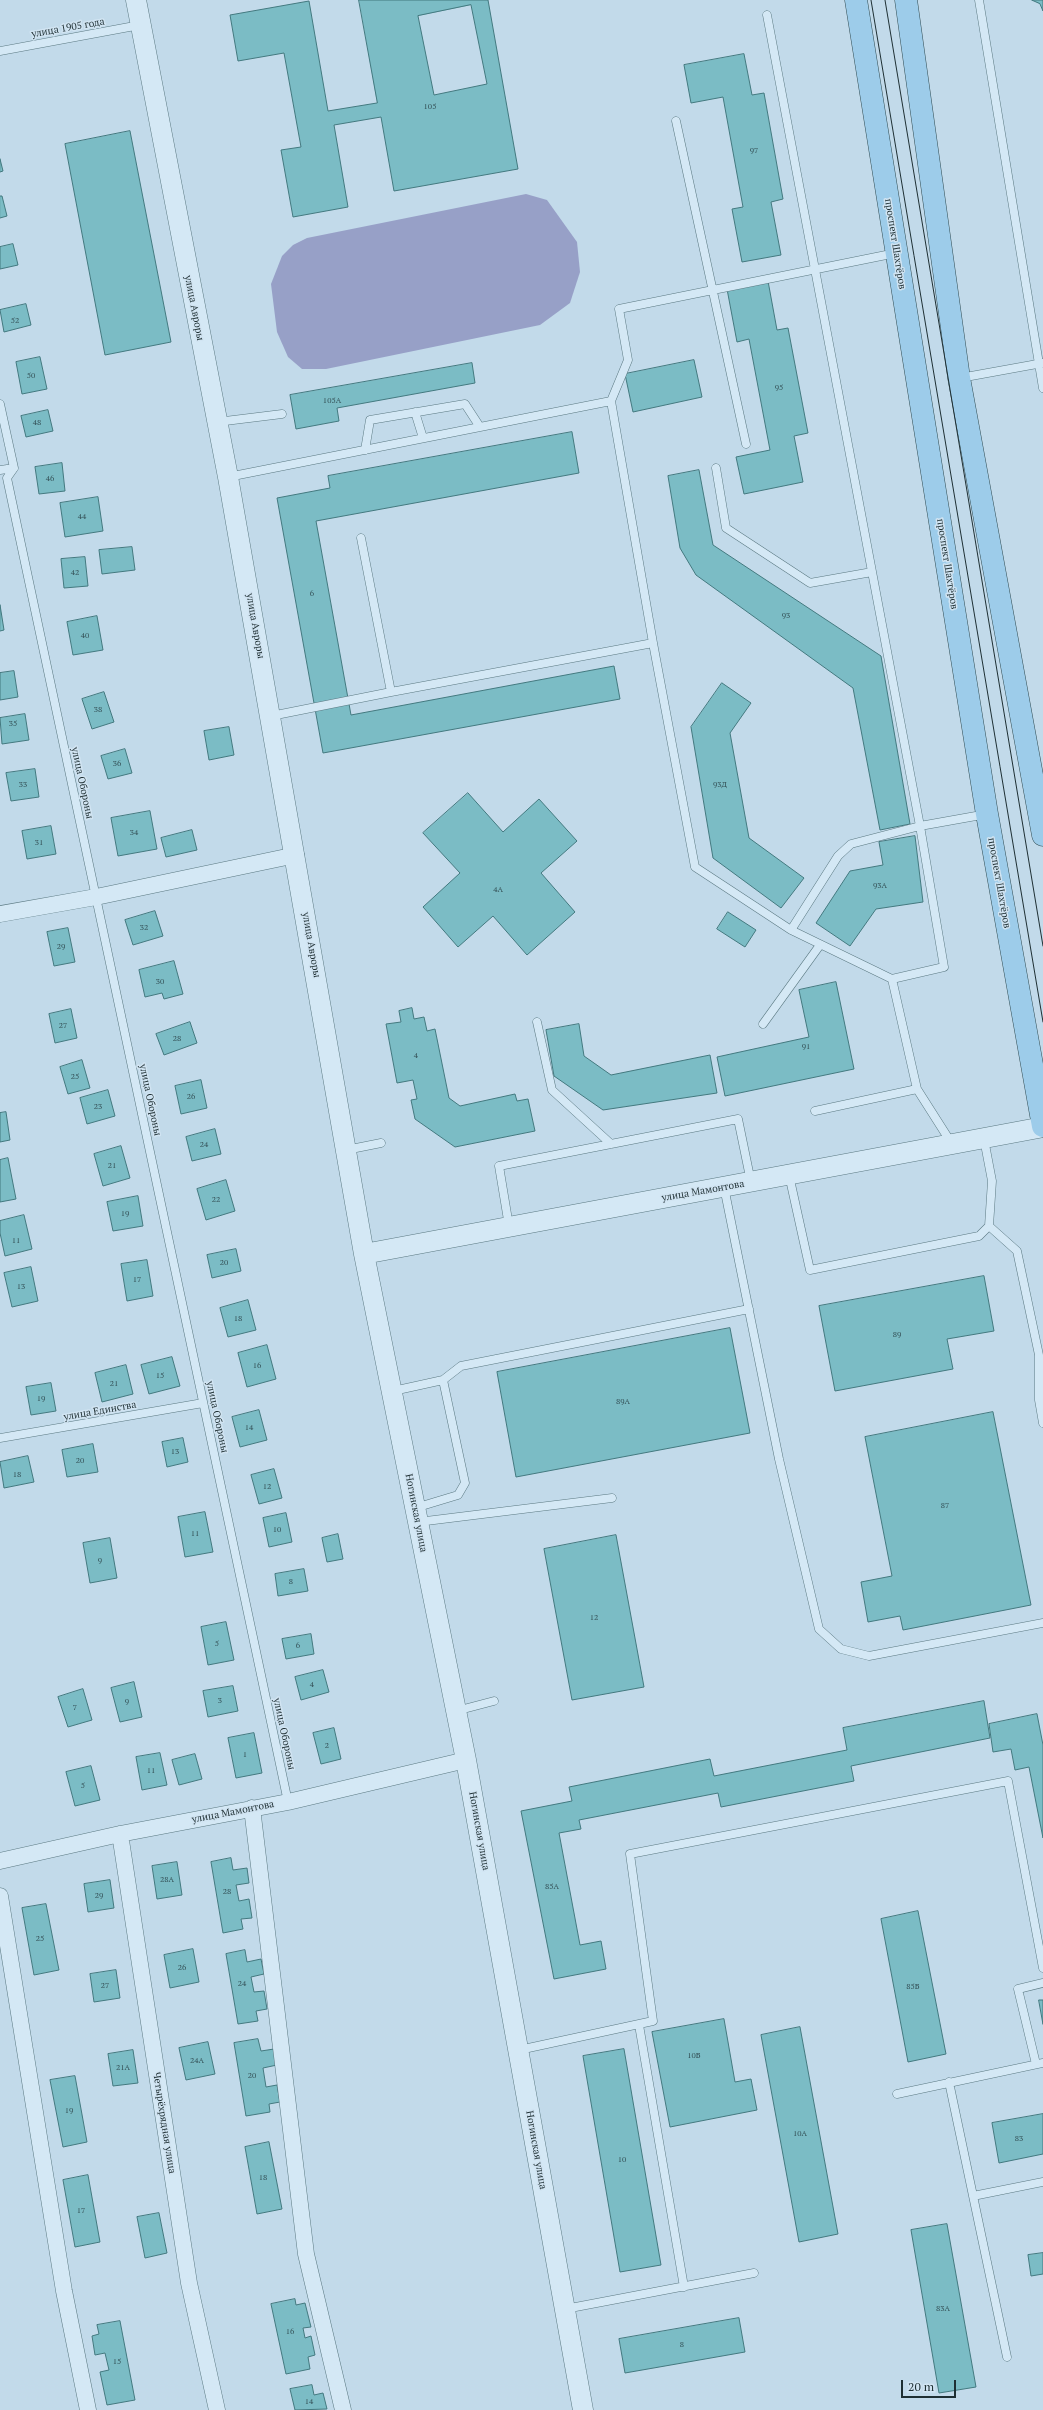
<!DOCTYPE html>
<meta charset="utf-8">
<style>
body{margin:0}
#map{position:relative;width:1043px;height:2410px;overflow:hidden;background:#c2daea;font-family:"PT Serif",serif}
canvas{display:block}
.scale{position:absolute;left:901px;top:2380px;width:55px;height:18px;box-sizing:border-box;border:2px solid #1e2f33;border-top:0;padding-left:5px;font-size:12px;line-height:14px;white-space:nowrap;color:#1e2f33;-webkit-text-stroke:3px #d1e4f2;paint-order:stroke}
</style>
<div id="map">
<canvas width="1043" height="2410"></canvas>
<div class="scale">20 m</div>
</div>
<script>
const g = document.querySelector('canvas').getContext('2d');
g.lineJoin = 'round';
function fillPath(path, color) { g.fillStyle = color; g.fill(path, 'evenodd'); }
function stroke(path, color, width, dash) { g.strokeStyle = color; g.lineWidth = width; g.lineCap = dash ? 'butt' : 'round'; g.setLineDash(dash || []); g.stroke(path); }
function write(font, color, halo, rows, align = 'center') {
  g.font = font + ' "PT Serif",serif'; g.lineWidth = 3; g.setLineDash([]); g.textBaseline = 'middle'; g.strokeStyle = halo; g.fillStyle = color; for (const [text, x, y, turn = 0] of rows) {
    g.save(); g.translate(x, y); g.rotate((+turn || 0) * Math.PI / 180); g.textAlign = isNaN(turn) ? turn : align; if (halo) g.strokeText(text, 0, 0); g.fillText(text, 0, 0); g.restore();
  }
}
fillPath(new Path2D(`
 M526,194L547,200L577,242L580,272L570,303L540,325L326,369H302L288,357L277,332L271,284L282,256L293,245L307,238Z`), '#97a0c7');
const building = new Path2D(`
 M359,0H488L518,169L394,191L381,117L334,125L348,207L293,217L281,150L301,147L284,53L238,61L230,15L309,1L328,111L377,103ZM471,5L487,84L434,95L418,16Z
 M1032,0H1043V11L1040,4Z
 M744,54L752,95L764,93L783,199L771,202L781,255L742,262L732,209L743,207L723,97L691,103L684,65Z
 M130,131L171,342L105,355L65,144Z
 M0,159L3,171L0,172Z
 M0,196H2L7,216L0,218Z
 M13,244L18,265L0,269V247Z
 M768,281L777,330L788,328L808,433L794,436L803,482L744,494L736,457L770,450L749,339L737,342L727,289Z
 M26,304L31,325L4,332L0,310Z
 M40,357L47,389L22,394L16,362Z
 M694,360L702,397L633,412L625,374Z
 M472,363L475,383L337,408L339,421L296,429L290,395Z
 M48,410L53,431L26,437L21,416Z
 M572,432L579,473L316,521L351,715L614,666L620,699L323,753L277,498L330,488L328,476Z
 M62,463L65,491L39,494L35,467Z
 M699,470L713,545L881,656L910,824L880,830L853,688L696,575L680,548L668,476Z
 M98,497L103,531L65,537L60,503Z
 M132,547L135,570L102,574L99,550Z
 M85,557L88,586L64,588L61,559Z
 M0,605L4,630L0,631Z
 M97,616L103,650L73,655L67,622Z
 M14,671L18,697L0,700V673Z
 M722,683L751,703L730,733L749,838L804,878L781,908L713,858L691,727Z
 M104,692L114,722L92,729L82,699Z
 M25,714L29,740L2,744L0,718Z
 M229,727L234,755L209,760L204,731Z
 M125,749L132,773L108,779L101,756Z
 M35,769L39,797L11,801L6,773Z
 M468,793L503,832L539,799L577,841L541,873L575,912L527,955L493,916L458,947L423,907L460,873L423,833Z
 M150,811L157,849L118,856L111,818Z
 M51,826L56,854L27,859L22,831Z
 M192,830L197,850L166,857L161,838Z
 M915,836L923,902L876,909L850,946L816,923L850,871L883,865L879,842Z
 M155,911L163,936L133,945L125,920Z
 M728,912L756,930L745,947L717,929Z
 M68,928L75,962L54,966L47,932Z
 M174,961L183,994L164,999L162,993L145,997L139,970Z
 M836,982L854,1069L725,1096L717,1057L809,1037L799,990Z
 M412,1008L414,1019L424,1017L427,1031L435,1029L449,1098L460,1106L515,1094L517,1101L528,1099L535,1131L455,1147L415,1119L411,1100L417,1099L413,1080L397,1083L386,1024L401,1022L399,1011Z
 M71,1009L77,1038L55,1043L49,1014Z
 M190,1022L197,1043L164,1055L156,1034Z
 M579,1024L584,1056L611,1075L710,1055L717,1093L603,1110L554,1076L546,1030Z
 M82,1060L90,1088L68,1094L60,1067Z
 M201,1080L207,1108L181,1114L175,1086Z
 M108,1090L115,1116L87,1124L80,1098Z
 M6,1112L10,1140L0,1142V1113Z
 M215,1129L221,1154L192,1161L186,1137Z
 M121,1146L130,1178L103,1186L94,1154Z
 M8,1158L16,1199L0,1202V1160Z
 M226,1180L235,1211L206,1220L197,1189Z
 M138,1196L143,1226L113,1231L107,1202Z
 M24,1215L32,1249L5,1256L0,1233V1221Z
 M236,1249L241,1271L212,1278L207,1255Z
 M147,1260L153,1296L127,1301L121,1264Z
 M31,1267L38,1301L12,1307L4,1273Z
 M984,1276L994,1331L947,1339L953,1369L835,1391L819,1306Z
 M248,1300L256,1330L228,1337L220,1308Z
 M730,1328L750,1433L516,1477L497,1372Z
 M267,1345L276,1379L247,1387L238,1353Z
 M172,1357L180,1386L149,1394L141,1365Z
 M126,1365L133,1394L102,1402L95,1373Z
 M51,1383L56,1411L31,1415L26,1387Z
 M259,1410L267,1440L240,1447L232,1417Z
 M993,1412L1031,1605L903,1630L900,1616L868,1622L861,1582L892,1576L865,1437Z
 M183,1438L188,1462L167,1467L162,1442Z
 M93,1444L98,1472L67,1477L62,1450Z
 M28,1456L34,1482L4,1488L0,1462Z
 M274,1469L282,1498L259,1504L251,1475Z
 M205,1512L213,1552L185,1557L178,1517Z
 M286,1513L292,1542L269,1547L263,1518Z
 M338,1534L343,1559L327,1562L322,1538Z
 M616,1535L644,1687L572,1700L544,1549Z
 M110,1538L117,1578L90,1583L83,1543Z
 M304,1569L308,1591L278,1596L275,1574Z
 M226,1622L234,1660L208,1665L201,1627Z
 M311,1634L314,1654L286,1659L282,1639Z
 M323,1670L329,1692L301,1700L295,1677Z
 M134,1682L142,1717L120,1722L111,1688Z
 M233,1686L238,1711L208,1717L203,1691Z
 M83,1689L92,1720L68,1727L58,1697Z
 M984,1701L990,1738L851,1766L854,1781L721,1807L718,1793L579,1820L581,1829L559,1833L580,1945L601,1941L606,1969L554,1979L521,1811L572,1801L569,1787L710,1759L714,1776L847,1750L843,1728Z
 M1037,1714L1043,1745V1838L1029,1767L1015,1770L1011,1749L993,1752L989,1724Z
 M334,1728L341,1759L321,1764L313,1733Z
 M254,1733L262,1773L236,1778L228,1738Z
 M160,1753L167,1785L142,1790L136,1757Z
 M195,1754L202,1779L179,1785L172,1760Z
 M91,1766L100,1800L75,1806L66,1772Z
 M231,1858L233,1870L247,1868L249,1883L236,1885L239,1901L249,1899L252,1918L241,1919L243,1929L223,1933L211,1862Z
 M177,1862L182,1895L157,1899L152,1866Z
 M110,1880L114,1908L88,1912L84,1884Z
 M46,1904L59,1970L34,1975L22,1908Z
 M918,1911L946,2054L908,2062L881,1919Z
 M193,1949L199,1982L170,1988L164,1955Z
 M245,1950L247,1962L261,1959L264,1974L251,1977L254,1992L264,1991L267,2009L256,2011L258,2021L238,2024L226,1954Z
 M116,1970L120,1998L94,2002L90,1974Z
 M1039,2000H1043V2024Z
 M724,2019L735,2082L751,2079L757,2110L670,2127L652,2032Z
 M800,2027L838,2234L799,2242L761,2035Z
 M258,2039L261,2051L274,2049L277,2065L263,2068L266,2087L277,2085L280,2102L269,2104L270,2112L246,2116L234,2043Z
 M208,2042L215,2074L186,2080L179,2048Z
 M624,2049L661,2265L620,2272L583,2056Z
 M133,2050L138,2083L113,2086L108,2054Z
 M75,2076L87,2142L63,2147L50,2080Z
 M1043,2114V2154L999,2163L992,2123Z
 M269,2142L282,2209L257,2214L245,2147Z
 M88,2175L100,2242L75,2247L63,2180Z
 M159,2213L167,2253L145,2258L137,2217Z
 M947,2224L976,2387L939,2393L911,2230Z
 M1043,2253V2274L1031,2276L1028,2255Z
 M295,2299L296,2305L305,2303L311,2327L303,2328L305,2338L311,2336L315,2355L308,2357L310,2369L286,2374L271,2304Z
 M739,2318L745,2352L625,2373L619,2339Z
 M120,2321L135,2400L107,2405L100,2372L109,2370L105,2353L95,2355L92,2336L99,2334L97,2325Z
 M312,2385L314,2395L323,2393L327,2409L295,2410L290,2389Z`);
fillPath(building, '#7bbcc5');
stroke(building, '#43797f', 1);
const service = new Path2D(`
 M979,0L1043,388
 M767,15L920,826L944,967L892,979L791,930
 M0,51L140,25
 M676,121L746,444
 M960,378L1043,363
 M611,401L653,643L695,867L791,930L838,856L851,844L920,826L987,814
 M0,404L14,468L7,478L288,1802
 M415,412L423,438
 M217,422L282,414
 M365,450L370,420L465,404L480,427
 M716,468L726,528L810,583L872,572
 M0,470L14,468
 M228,477L611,401L628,360L619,309L896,253
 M361,538L391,692L653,643
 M271,716L391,692
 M892,979L917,1089L952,1144
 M537,1022L552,1090L611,1144
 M763,1024L820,945
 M815,1111L917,1089
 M346,1150L381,1143
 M789,1175L810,1270L979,1236L989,1226L992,1181L984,1139
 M724,1187L779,1459L819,1629L841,1649L869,1656L1043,1623
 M509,1226L499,1166L738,1119L751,1182
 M989,1226L1017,1251L1039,1355V1400L1043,1423
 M393,1391L443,1380L461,1366L749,1309
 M0,1438L203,1403
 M415,1508L458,1495L465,1483L443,1380
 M418,1522L612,1498
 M456,1711L494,1701
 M639,2025L684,2287
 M519,2050L653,2021L630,1854L1008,1781L1043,1968
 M1036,2064L1018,1989L1043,1983
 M949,2082L1007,2357
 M897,2094L1043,2063
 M973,2196L1043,2182
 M565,2309L754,2273`);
const minor = new Path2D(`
 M0,914L96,897L296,855
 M252,1808L306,2254L343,2410
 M120,1834L189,2283L217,2410
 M0,1861L120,1834L288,1802L466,1760
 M0,1896L64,2291L88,2410`);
const tertiary = new Path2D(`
 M136,0L228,477L364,1254L466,1760L583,2410
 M364,1254L1043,1127`);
const primary = new Path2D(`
 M856,0L987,814L1043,1126
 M906,0L959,378L1043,835`);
stroke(service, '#5b7982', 9);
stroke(minor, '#5b7982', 17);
stroke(tertiary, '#5b7982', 21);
stroke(primary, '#2f4a50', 23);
stroke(service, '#d4e8f5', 8);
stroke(minor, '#d4e8f5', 16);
stroke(tertiary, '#d4e8f5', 20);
stroke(primary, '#9dccea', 22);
stroke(new Path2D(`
 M871,0L1043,1022
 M885,0L1043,946`), '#1e2f33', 1);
write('8px', '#355258', null, [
 ["105",430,107],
 ["97",754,151],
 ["52",15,321],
 ["50",31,376],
 ["95",779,388],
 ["105А",332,401],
 ["48",37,423],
 ["46",50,479],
 ["44",82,517],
 ["42",75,573],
 ["6",312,594],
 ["93",786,616],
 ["40",85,636],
 ["38",98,710],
 ["35",13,724],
 ["36",117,764],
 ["33",23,785],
 ["93Д",720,785],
 ["34",134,833],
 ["31",39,843],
 ["93А",880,886],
 ["4А",498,890],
 ["32",144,928],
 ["29",61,947],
 ["30",160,982],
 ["27",63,1026],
 ["28",177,1039],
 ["91",806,1047],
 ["4",416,1056],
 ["25",75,1077],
 ["26",191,1097],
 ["23",98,1107],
 ["24",204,1145],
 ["21",112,1166],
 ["22",216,1200],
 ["19",125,1214],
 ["11",16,1241],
 ["20",224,1263],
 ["17",137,1280],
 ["13",21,1287],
 ["18",238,1319],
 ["89",897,1335],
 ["16",257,1366],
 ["15",160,1376],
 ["21",114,1384],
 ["19",41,1399],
 ["89А",623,1402],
 ["14",249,1428],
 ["13",175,1452],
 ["20",80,1461],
 ["18",17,1475],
 ["12",267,1487],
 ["87",945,1506],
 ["10",277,1530],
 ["11",195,1534],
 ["9",100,1561],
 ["8",291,1582],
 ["12",594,1618],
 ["5",217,1644],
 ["6",298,1646],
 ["4",312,1685],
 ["3",220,1701],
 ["9",127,1702],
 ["7",75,1708],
 ["2",327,1746],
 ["1",245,1755],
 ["11",151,1771],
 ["5",83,1786],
 ["28А",167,1880],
 ["85А",552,1887],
 ["28",227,1892],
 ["29",99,1896],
 ["25",40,1939],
 ["26",182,1968],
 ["24",242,1984],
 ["27",105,1986],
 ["85Б",913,1987],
 ["10Б",694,2056],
 ["24А",197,2061],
 ["21А",123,2068],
 ["20",252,2076],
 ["19",69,2111],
 ["10А",800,2134],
 ["83",1019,2139],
 ["10",622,2160],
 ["18",263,2178],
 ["17",81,2211],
 ["83А",943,2309],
 ["16",290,2332],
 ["8",682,2345],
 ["15",117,2362],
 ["14",309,2402]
]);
write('10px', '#1e2f33', '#d1e4f2', [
 ["улица 1905 года",68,28,-10],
 ["проспект Шахтёров",895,244,81],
 ["улица Авроры",194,308,79],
 ["проспект Шахтёров",947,564,81],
 ["улица Авроры",255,626,80],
 ["улица Обороны",82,783,78],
 ["проспект Шахтёров",999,883,80],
 ["улица Авроры",311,945,80],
 ["улица Обороны",150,1100,78],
 ["улица Мамонтова",703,1191,-10],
 ["улица Единства",100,1411,-10],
 ["улица Обороны",217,1417,78],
 ["Ногинская улица",416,1513,79],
 ["улица Обороны",284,1734,78],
 ["улица Мамонтова",233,1812,-11],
 ["Ногинская улица",479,1831,80],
 ["Четырёхрядная улица",164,2123,81],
 ["Ногинская улица",536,2150,80]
]);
</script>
